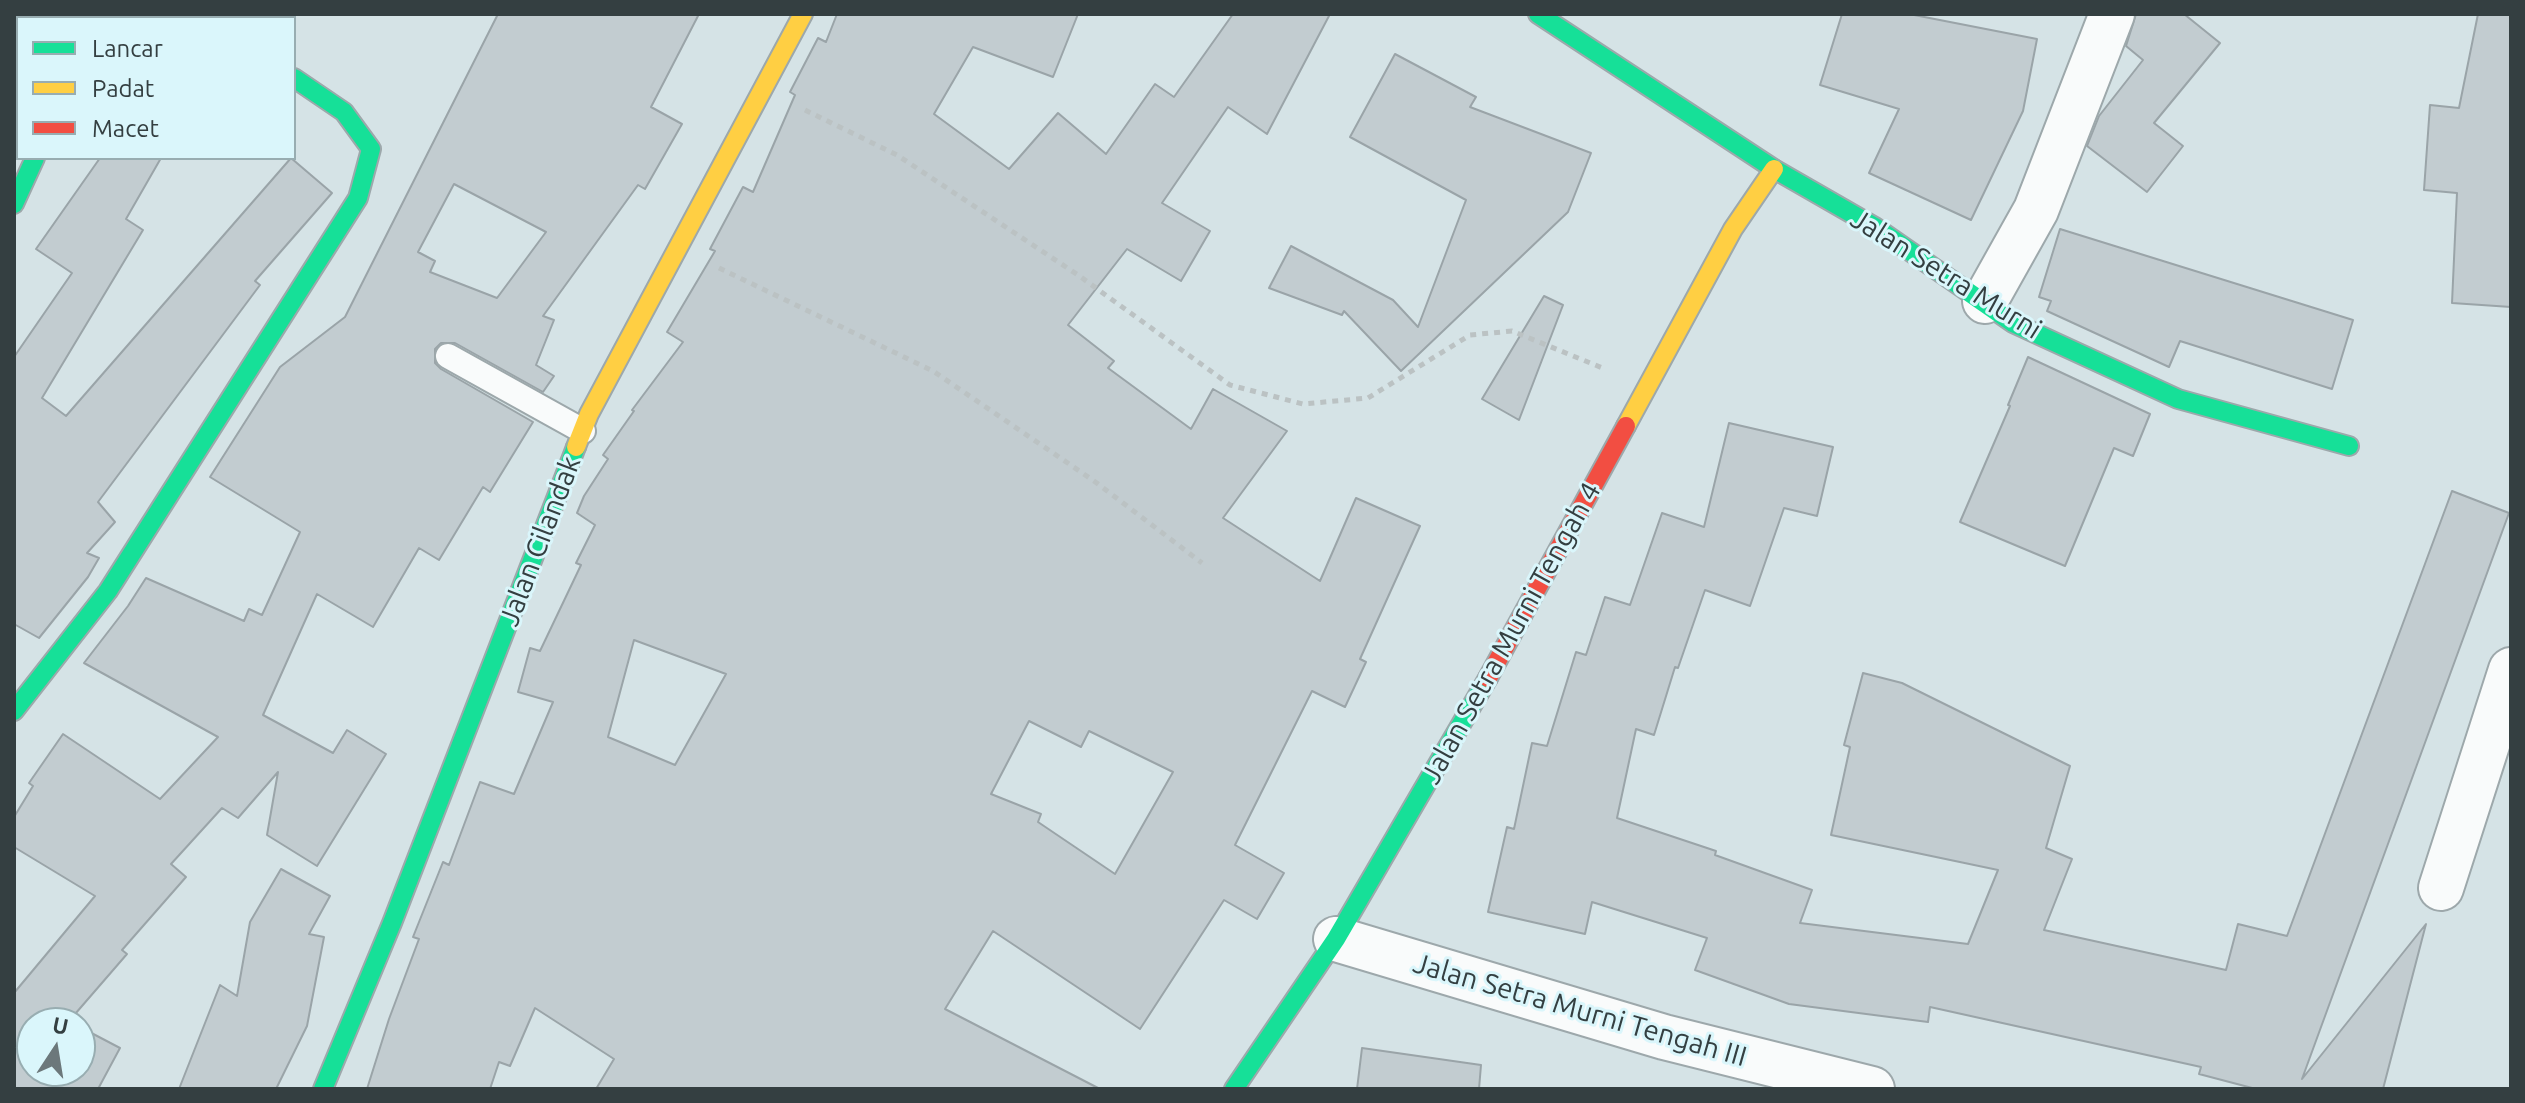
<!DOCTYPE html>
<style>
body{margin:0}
#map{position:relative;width:2525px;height:1103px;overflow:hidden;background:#d5e3e6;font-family:Ubuntu,sans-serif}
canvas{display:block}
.frame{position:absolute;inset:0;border:16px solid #343f41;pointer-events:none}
.legend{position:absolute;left:16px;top:16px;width:280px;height:144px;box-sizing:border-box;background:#daf6fb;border:2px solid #98adb1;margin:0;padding:10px 14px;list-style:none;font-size:24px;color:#343f41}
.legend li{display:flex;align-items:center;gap:16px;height:40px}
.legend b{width:40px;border:2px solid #98adb1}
.north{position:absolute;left:16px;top:1007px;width:80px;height:80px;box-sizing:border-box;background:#daf6fb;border:2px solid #98adb1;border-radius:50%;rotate:12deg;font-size:22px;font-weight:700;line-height:32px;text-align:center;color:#343f41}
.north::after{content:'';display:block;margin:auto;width:28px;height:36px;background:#6c787b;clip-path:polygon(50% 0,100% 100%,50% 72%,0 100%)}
</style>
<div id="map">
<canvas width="2525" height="1103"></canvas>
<div class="frame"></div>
<ul class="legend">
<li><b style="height:10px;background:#16e098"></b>Lancar</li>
<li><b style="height:10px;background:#ffcf43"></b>Padat</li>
<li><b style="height:10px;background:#f24e42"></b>Macet</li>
</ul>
<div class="north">U</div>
</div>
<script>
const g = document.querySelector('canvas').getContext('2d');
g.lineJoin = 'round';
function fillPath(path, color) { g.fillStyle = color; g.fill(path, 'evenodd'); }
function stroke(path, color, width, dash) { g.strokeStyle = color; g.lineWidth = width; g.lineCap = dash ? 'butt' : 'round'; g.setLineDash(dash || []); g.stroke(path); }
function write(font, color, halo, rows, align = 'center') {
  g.font = font + ' Ubuntu,sans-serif'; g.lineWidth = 6; g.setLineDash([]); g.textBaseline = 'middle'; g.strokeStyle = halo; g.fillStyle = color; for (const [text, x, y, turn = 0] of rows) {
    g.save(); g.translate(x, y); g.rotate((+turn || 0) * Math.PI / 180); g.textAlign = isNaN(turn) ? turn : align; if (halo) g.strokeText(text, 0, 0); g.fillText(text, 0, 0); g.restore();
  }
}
const building = new Path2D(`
 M498,14H699L651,107L682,124L645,189L638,185L543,316L554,320L536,365L554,376L543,392L455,343H441L435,349V363L441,369L533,422L490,492L483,487L439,560L419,548L373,627L317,594L263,715L333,753L347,730L386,754L317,866L267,835L278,772L238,818L222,808L171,864L186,877L122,950L127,954L69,1021L72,1023H32V1071H80V1027L120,1048L98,1089H14V993L95,896L14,847V817L33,786L29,783L63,734L160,799L218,737L84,663L128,606L146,578L244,621L249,609L262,615L300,532L210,477L280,367L345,317ZM454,184L546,232L497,298L430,272L435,261L418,252Z
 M837,14H1078L1053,77L973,47L934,114L1009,169L1058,113L1106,154L1155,84L1174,97L1233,14H1330L1267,134L1228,107L1162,203L1210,231L1181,281L1127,249L1068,325L1114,361L1108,368L1191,429L1213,389L1287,431L1223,518L1320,581L1356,498L1420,526L1360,659L1366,662L1345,707L1312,691L1235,845L1284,873L1257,919L1224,900L1140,1029L993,931L945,1009L1100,1089H596L614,1059L535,1008L510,1066L499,1062L490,1089H367L389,1019L419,939L413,937L443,862L449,865L480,782L514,794L553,702L518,692L530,648L540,651L581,565L576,563L595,525L577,513L584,496L608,459L603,455L634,411L632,410L683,342L667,332L715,251L710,249L743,187L753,192L795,95L790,92L818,38L826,42ZM634,640L726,674L675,765L608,737ZM1029,721L1081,747L1089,731L1173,772L1115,874L1038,822L1041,814L991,794Z
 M1842,14H1909L2037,39L2023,111L1971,220L1869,173L1899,109L1820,85Z
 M2136,14H2184L2220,43L2154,123L2183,146L2147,192L2087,146L2099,116L2143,60L2126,46Z
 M2478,14H2511V307L2452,303L2457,193L2424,190L2430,105L2459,108Z
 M1395,54L1476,97L1470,107L1591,153L1568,212L1401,371L1344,311L1342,315L1269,288L1291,246L1393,300L1418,327L1466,200L1350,137Z
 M100,158H161L126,219L143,230L42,398L66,416L291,158L332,193L255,281L260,285L98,502L115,522L87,553L99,558L88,577L39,638L14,624V357L72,273L36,249Z
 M2060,229L2353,320L2332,389L2180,341L2169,367L2047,311L2051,301L2039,297Z
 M1544,296L1563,305L1519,420L1482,399Z
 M2028,357L2150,414L2133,456L2114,448L2065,566L1960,522L2010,406L2008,405Z
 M1729,423L1833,447L1817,516L1784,508L1750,606L1705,590L1678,668L1675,667L1654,735L1636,729L1617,818L1716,851L1715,855L1812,890L1800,923L1968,944L1998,870L1831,835L1850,747L1844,745L1863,673L1902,683L2070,766L2046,848L2072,859L2044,930L2226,970L2238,924L2287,936L2452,491L2509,513L2302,1079L2426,924L2383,1089H2256L2199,1074L2201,1067L1930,1007L1928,1022L1789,1004L1695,970L1707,938L1592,902L1585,934L1488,912L1507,827L1514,829L1532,743L1547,746L1576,652L1586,655L1605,597L1630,605L1662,513L1704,527Z
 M281,869L330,896L309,934L324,937L307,1026L276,1089H179L220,985L237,996L250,922Z
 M1362,1048L1481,1065L1479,1089H1357Z`);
fillPath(building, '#c2ccd0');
stroke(building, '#9aa4a8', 2);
const lane = new Path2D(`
 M448,356L583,431`);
const street = new Path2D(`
 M199,14L205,18
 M1985,301L2036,210L2112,14
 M2441,888L2511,670
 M1336,939L1664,1037L1872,1089`);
const fast = new Path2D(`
 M1538,14L1774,169L1875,227L2013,323L2178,399L2349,446
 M99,18L100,14
 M14,204L35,158
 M14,711L108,591L358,198L371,149L344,112L294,78
 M323,1089L392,923L576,447
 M1234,1089L1336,939L1488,678`);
const slow = new Path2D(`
 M1626,426L1733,229L1774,169
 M576,447L589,414L803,14`);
const jam = new Path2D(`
 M1488,678L1626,426`);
stroke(lane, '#9da8ab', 28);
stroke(street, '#9da8ab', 48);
stroke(fast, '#9da8ab', 22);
stroke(slow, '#9da8ab', 22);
stroke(jam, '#9da8ab', 22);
stroke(new Path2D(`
 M805,110L897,155L1078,275L1230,385L1303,404L1368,398L1470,335L1512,331L1605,369
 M719,268L933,371L1094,481L1202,563`), '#bbc2c3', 5, [6, 6]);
stroke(lane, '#f9fbfb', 24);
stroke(street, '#f9fbfb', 44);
stroke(fast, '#16e098', 18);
stroke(slow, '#ffcf43', 18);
stroke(jam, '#f24e42', 18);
write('28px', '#343f41', '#daf6fb', [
 ["Jalan Setra Murni",1946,274,32],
 ["Jalan Cilandak",540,541,-69],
 ["Jalan Setra Murni Tengah 4",1511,633,-61],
 ["Jalan Setra Murni Tengah III",1580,1010,16]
]);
</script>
